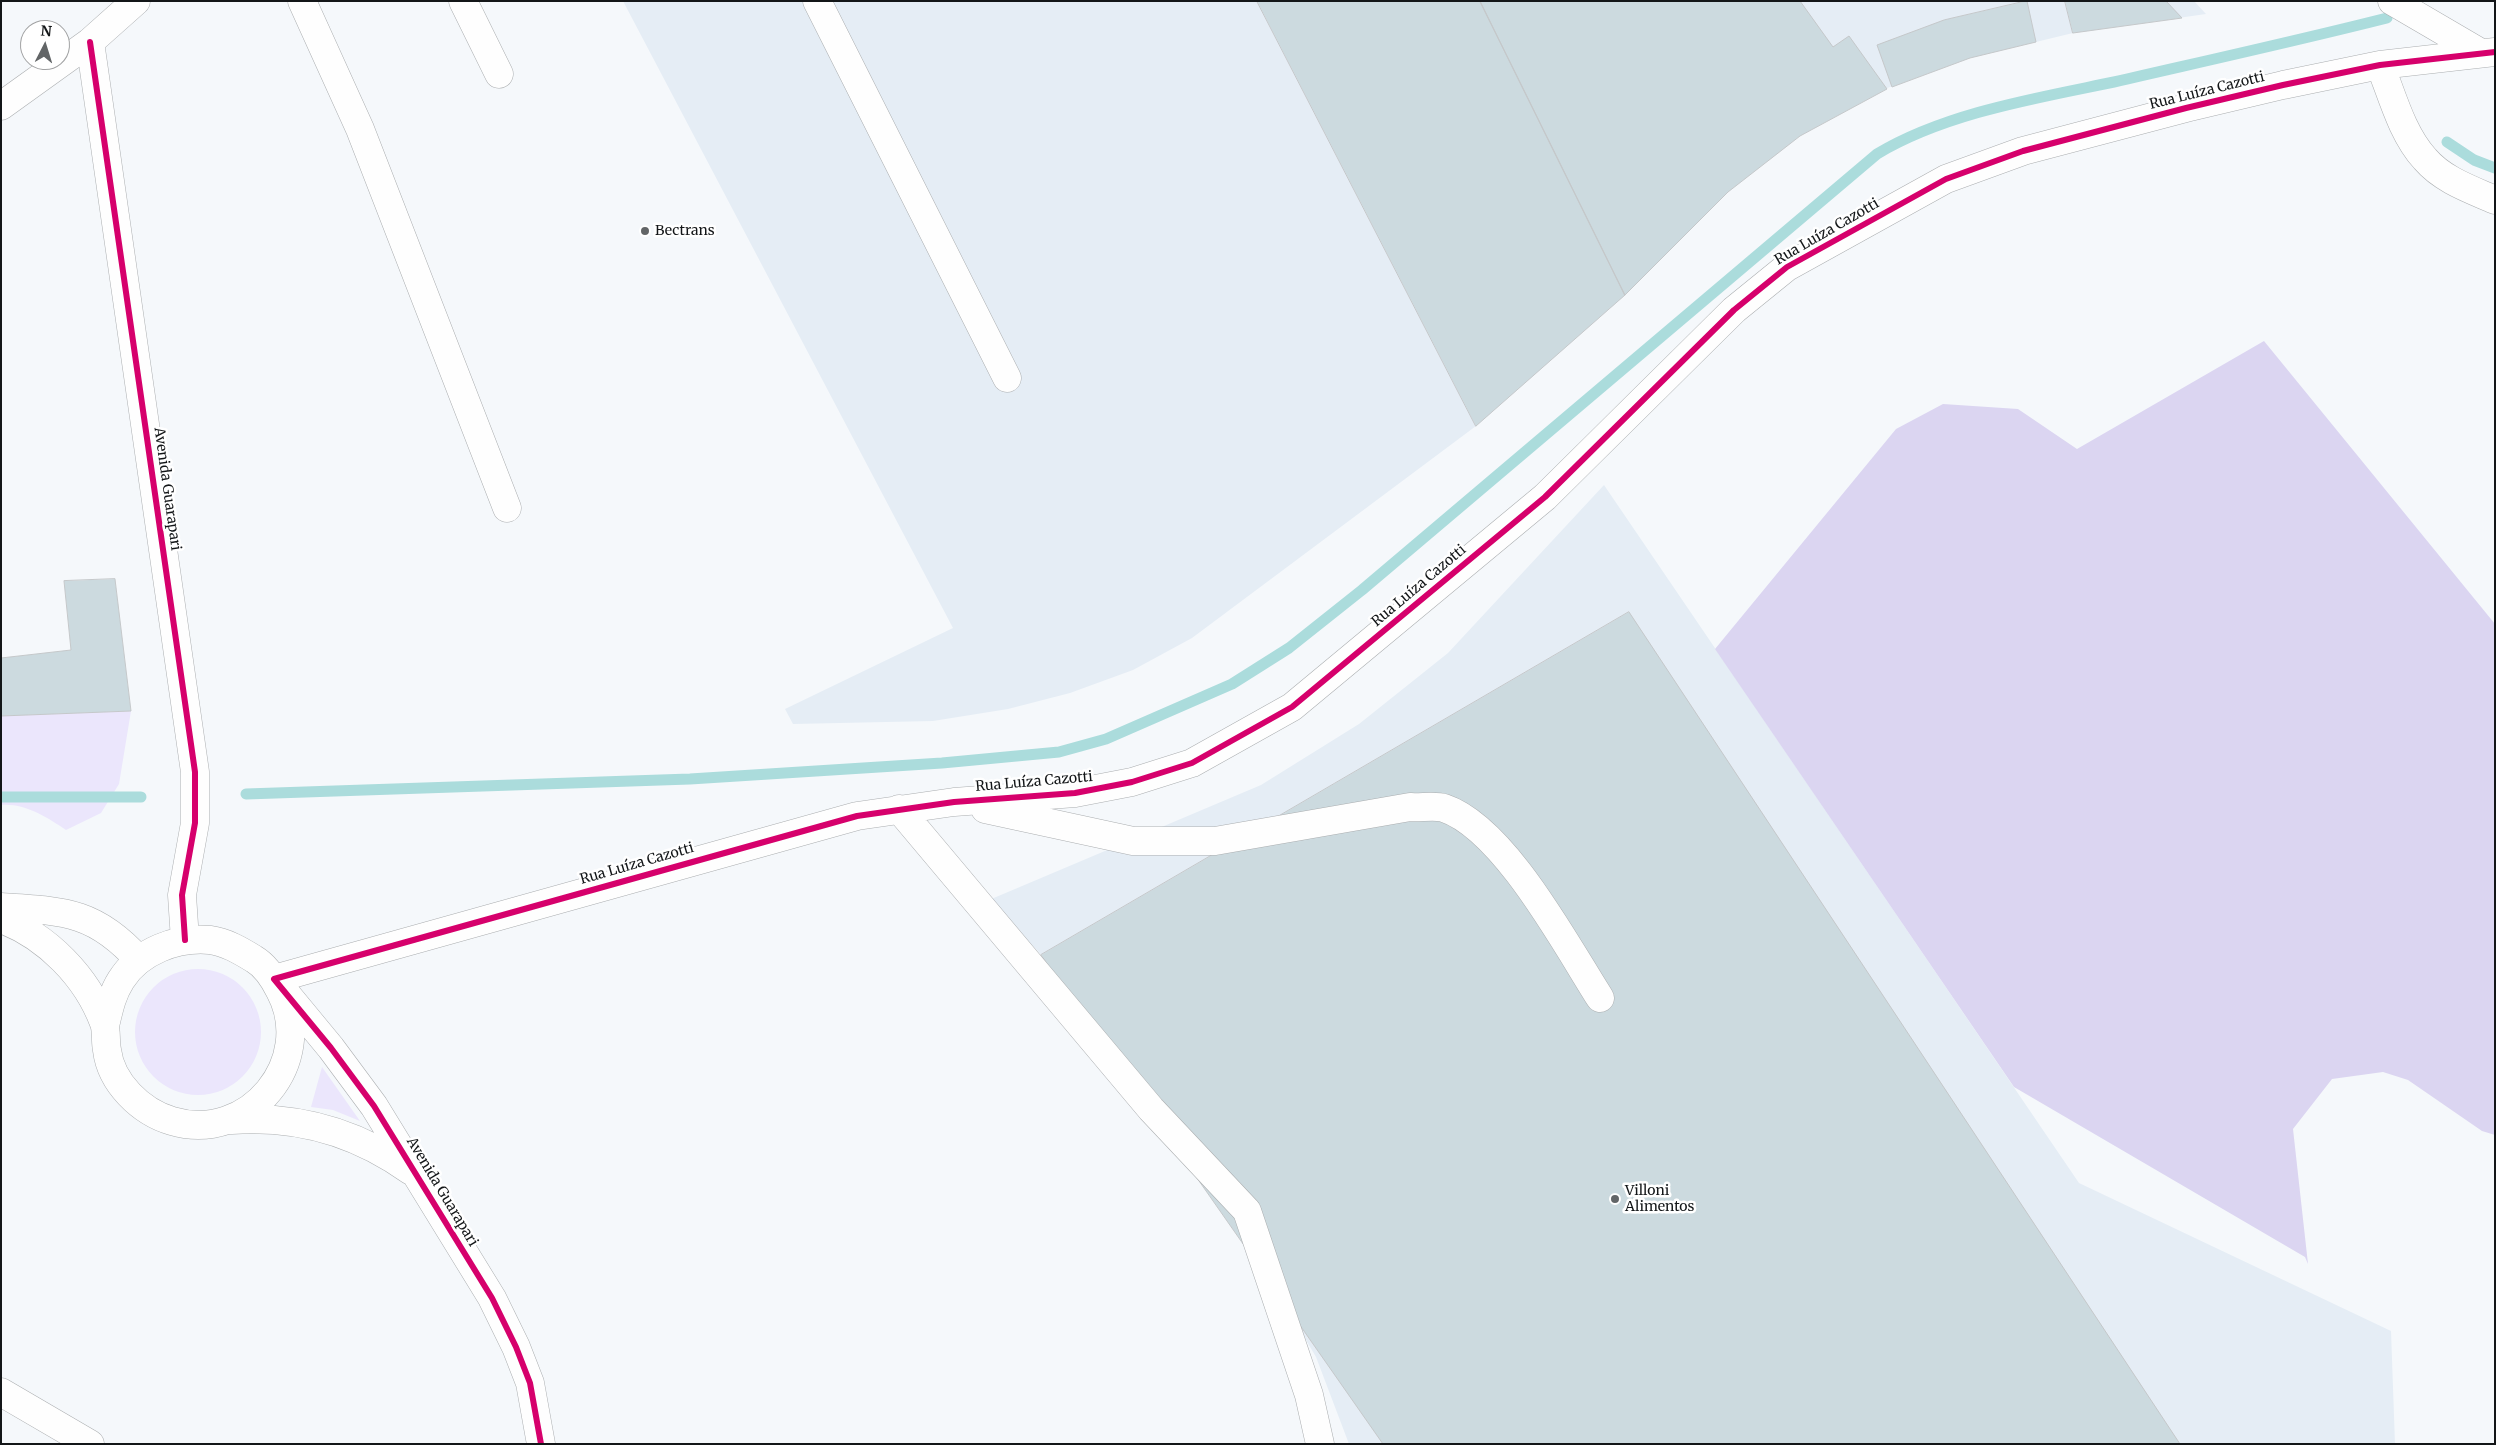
<!DOCTYPE html>
<meta charset="utf-8">
<style>
body{margin:0}
#map{position:relative;width:2496px;height:1445px;overflow:hidden;background:#f5f8fb;font-family:Merriweather,serif}
canvas{display:block}
.frame{position:absolute;inset:0;border:2px solid #131618;pointer-events:none}
.north{position:absolute;left:20px;top:20px;width:50px;height:50px;box-sizing:border-box;background:#fff;border:1px solid #a1a2a3;border-radius:50%;rotate:5deg;font-size:14px;font-weight:700;line-height:20px;text-align:center;color:#131618}
.north::after{content:'';display:block;margin:auto;width:18px;height:22px;background:#626567;clip-path:polygon(50% 0,100% 100%,50% 72%,0 100%)}
</style>
<div id="map">
<canvas width="2496" height="1445"></canvas>
<div class="frame"></div>
<div class="north">N</div>
</div>
<script>
const g = document.querySelector('canvas').getContext('2d');
g.lineJoin = 'round';
function fillPath(path, color) { g.fillStyle = color; g.fill(path, 'evenodd'); }
function stroke(path, color, width, dash) { g.strokeStyle = color; g.lineWidth = width; g.lineCap = dash ? 'butt' : 'round'; g.setLineDash(dash || []); g.stroke(path); }
function write(font, color, halo, rows, align = 'center') {
  g.font = font + ' Merriweather,serif'; g.lineWidth = 5; g.setLineDash([]); g.textBaseline = 'middle'; g.strokeStyle = halo; g.fillStyle = color; for (const [text, x, y, turn = 0] of rows) {
    g.save(); g.translate(x, y); g.rotate((+turn || 0) * Math.PI / 180); g.textAlign = isNaN(turn) ? turn : align; if (halo) g.strokeText(text, 0, 0); g.fillText(text, 0, 0); g.restore();
  }
}
fillPath(new Path2D(`
 M623,1H2194L2206,14L2073,33L1970,58L1879,91L1800,136L1728,192L1625,295L1476,426L1192,638L1133,670L1070,693L1008,709L933,721L793,724L785,709L953,628Z
 M1604,485L2079,1183L2391,1331L2395,1444H1349L1316,1357L1140,1058L989,900L1261,785L1359,724L1448,653Z`), '#e5edf5');
fillPath(new Path2D(`
 M131,711L119,784L101,813L66,830C48,818 25,803 1,805V716Z
 M135 1032a63 63 0 1 1 126 0a63 63 0 1 1-126 0Z
 M322,1067L360,1121L333,1110L311,1107Z`), '#ebe6fc');
fillPath(new Path2D(`
 M2264,341L2495,624V1135L2482,1131L2408,1080L2383,1072L2332,1079L2293,1129L2308,1264L2305,1257L2014,1087L1715,649L1896,429L1943,404L2018,409L2077,449Z`), '#dbd5f1');
stroke(new Path2D(`
 M2447,142L2474,160L2495,168
 M246,794L690,779L942,763L1059,752L1106,739L1232,684L1289,648L1362,590L1877,154C1945,113 2037,98 2114,82C2205,61 2296,41 2387,18
 M1,797H141`), '#abdcdc', 11);
const building = new Path2D(`
 M1257,1H1480L1625,295L1476,426Z
 M1480,1H1800L1833,47L1849,36L1887,89L1800,136L1728,192L1625,295Z
 M2027,1L2036,42L1970,58L1892,87L1877,45L1944,20Z
 M2065,1H2166L2182,18L2073,33Z
 M115,579L131,711L1,716V658L71,650L64,581Z
 M1629,612L2180,1444H1383L1041,955Z`);
fillPath(building, '#ccdadf');
stroke(building, '#c5c8ca', 1);
const minor = new Path2D(`
 M302,1L360,129L507,508
 M463,1L499,74
 M817,1L1007,378
 M2392,1L2481,53
 M90,42L195,772V823L182,895L185,940
 M2380,65C2392,95 2402,134 2425,159C2443,180 2470,189 2495,200
 M1,106L90,42L136,1
 M899,809L1151,1109L1247,1211L1309,1395L1320,1444
 M985,809L1133,841H1215L1410,807C1420,808 1435,805 1444,808C1504,828 1566,945 1600,998
 M1,907C64,911 95,911 139,960
 M1,919C47,936 87,977 104,1023C107,1031 105,1041 107,1050C111,1083 141,1112 172,1121C249,1144 317,1061 280,991C274,979 266,966 254,959C241,951 226,942 210,940C177,937 139,951 121,980C112,994 109,1009 105,1026
 M231,1120C298,1115 357,1132 411,1171
 M1,1392L90,1444
 M541,1444L530,1383L516,1347L492,1298L374,1106L331,1048L274,979L857,816L954,802L1075,793L1132,782L1192,763L1292,707L1545,497L1734,310L1787,267L1946,179L2023,151L2186,108L2283,85L2380,65L2495,52`);
stroke(minor, '#abaeb0', 29);
stroke(minor, '#fefefe', 28);
stroke(new Path2D(`
 M90,42L195,772V823L182,895L185,940
 M541,1444L530,1383L516,1347L492,1298L374,1106L331,1048L274,979L857,816L954,802L1075,793L1132,782L1192,763L1292,707L1545,497L1734,310L1787,267L1946,179L2023,151L2186,108L2283,85L2380,65L2495,52`), '#d6006c', 6);
for (const [x, y, r, color] of [
 [645,231,5,"#626567"],
 [1615,1199,5,"#626567"]
]) { const dot = new Path2D(); dot.arc(x, y, r, 0, 2 * Math.PI); g.fillStyle = color; g.fill(dot); stroke(dot, '#fff', 2); }
write('14px', '#131618', '#fff', [
 ["Rua Luíza Cazotti",2207,91,-14],
 ["Rua Luíza Cazotti",1827,232,-30],
 ["Avenida Guarapari",167,489,82],
 ["Rua Luíza Cazotti",1419,586,-40],
 ["Rua Luíza Cazotti",1034,782,-5],
 ["Rua Luíza Cazotti",637,864,-16],
 ["Avenida Guarapari",442,1192,59]
]);
write('14px', '#131618', '#fff', [
 ["Bectrans",655,231],
 ["Villoni",1625,1191],
 ["Alimentos",1625,1207]
], 'left');
</script>
